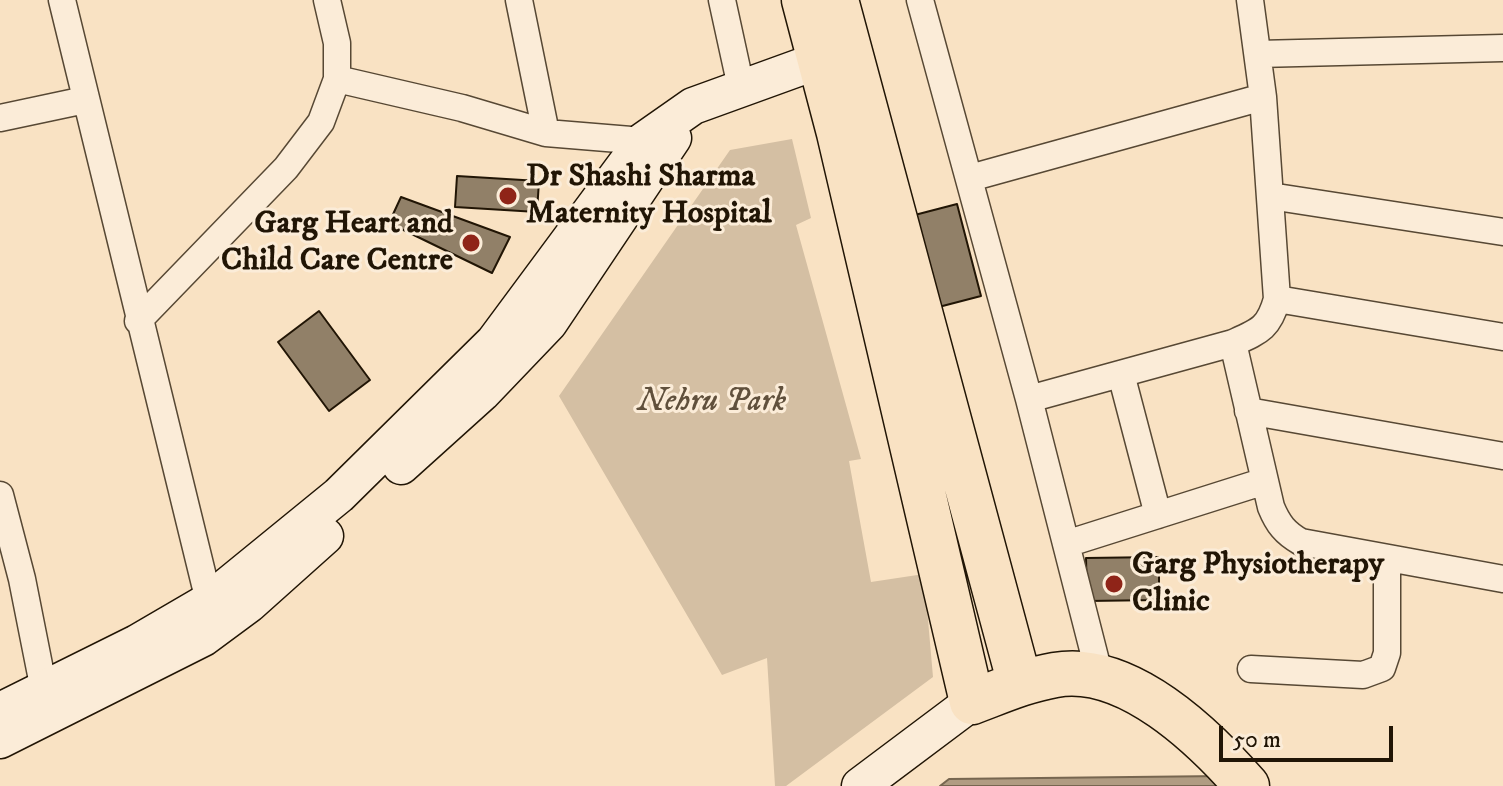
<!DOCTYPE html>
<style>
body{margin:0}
#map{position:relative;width:1503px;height:786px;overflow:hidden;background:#f9e2c3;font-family:"IM FELL DW Pica",serif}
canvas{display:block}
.scale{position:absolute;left:1219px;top:726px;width:174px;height:36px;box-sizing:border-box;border:4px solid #211505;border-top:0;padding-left:10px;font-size:24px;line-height:28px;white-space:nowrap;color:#211505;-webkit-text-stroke:6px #fbecd8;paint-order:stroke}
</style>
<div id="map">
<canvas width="1503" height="786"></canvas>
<div class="scale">50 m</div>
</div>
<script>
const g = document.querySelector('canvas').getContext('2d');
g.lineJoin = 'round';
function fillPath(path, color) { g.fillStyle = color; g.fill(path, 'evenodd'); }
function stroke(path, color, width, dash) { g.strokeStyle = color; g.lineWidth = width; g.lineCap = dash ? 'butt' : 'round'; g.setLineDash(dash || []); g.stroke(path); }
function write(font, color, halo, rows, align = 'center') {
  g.font = font + ' "IM FELL DW Pica",serif'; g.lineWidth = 6; g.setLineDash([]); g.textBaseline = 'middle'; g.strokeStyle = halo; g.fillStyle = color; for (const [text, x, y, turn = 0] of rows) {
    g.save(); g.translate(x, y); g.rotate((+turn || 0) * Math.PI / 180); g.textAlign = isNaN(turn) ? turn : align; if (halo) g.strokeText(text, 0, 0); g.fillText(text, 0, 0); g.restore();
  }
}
fillPath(new Path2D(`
 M792,139L811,218L796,225L861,459L849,461L871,582L924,574L933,677L786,786H775L767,658L722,675L559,396L730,150Z`), '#d4bfa3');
const water = new Path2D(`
 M1222,776L1232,786H940L949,779Z`);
fillPath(water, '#b09c82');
stroke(water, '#776650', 2);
const building = new Path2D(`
 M457,176L539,181L537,212L455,207Z
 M401,197L510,237L492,273L389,223Z
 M957,204L981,296L931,309L907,217Z
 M319,311L370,380L329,411L278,342Z
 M1159,557V600L1087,601L1086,558Z`);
fillPath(building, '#918068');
stroke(building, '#211505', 2);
const street = new Path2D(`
 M62,0L209,601L216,613
 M519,0L546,133
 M722,0L741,87
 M920,0L1029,399L1100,677
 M1258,54L1503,48
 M337,79L462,108L546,133L643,141
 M0,118L85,100
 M970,178L1263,97
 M1270,196L1503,232
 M1277,299L1503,337
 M138,321L286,168L321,122L337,79V43L327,0
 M1233,343L1271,507C1278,524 1285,533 1301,542L1503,579
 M1121,374L1158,515
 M1029,399L1233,343C1260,331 1269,328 1277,299L1263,97L1250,0
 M1248,411L1503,456
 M0,495L22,579L44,690
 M1066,544L1265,481
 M1251,669L1363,675L1382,668L1387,653V558`);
const secondary = new Path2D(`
 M401,466L482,393L549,323L673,138
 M0,711L137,643L209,601L339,495L494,342L643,141L693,106L820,60L846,55
 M0,740L203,638L249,604L325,536
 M860,786L972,702`);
const highway = new Path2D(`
 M804,0L839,133L972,702C999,692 1026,680 1055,675C1127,662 1204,737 1247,786
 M836,0L1020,684`);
stroke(street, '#574834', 29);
stroke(secondary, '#211505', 39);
stroke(highway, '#211505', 47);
stroke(street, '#fbecd8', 26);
stroke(secondary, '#fbecd8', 36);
stroke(highway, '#f9e2c3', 44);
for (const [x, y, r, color] of [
 [508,196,10,"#8f2418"],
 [471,243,10,"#8f2418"],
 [1114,584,10,"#8f2418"]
]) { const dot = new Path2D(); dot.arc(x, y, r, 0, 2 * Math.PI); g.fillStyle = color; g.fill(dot); stroke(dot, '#fbecd8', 3); }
write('bold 32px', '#211505', '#fbecd8', [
 ["Dr Shashi Sharma",526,178],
 ["Maternity Hospital",526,215],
 ["Garg Heart and",453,225,"right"],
 ["Child Care Centre",453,262,"right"],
 ["Garg Physiotherapy",1132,566],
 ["Clinic",1132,603]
], 'left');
write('italic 32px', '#60503c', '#fbecd8', [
 ["Nehru Park",712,403]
]);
</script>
